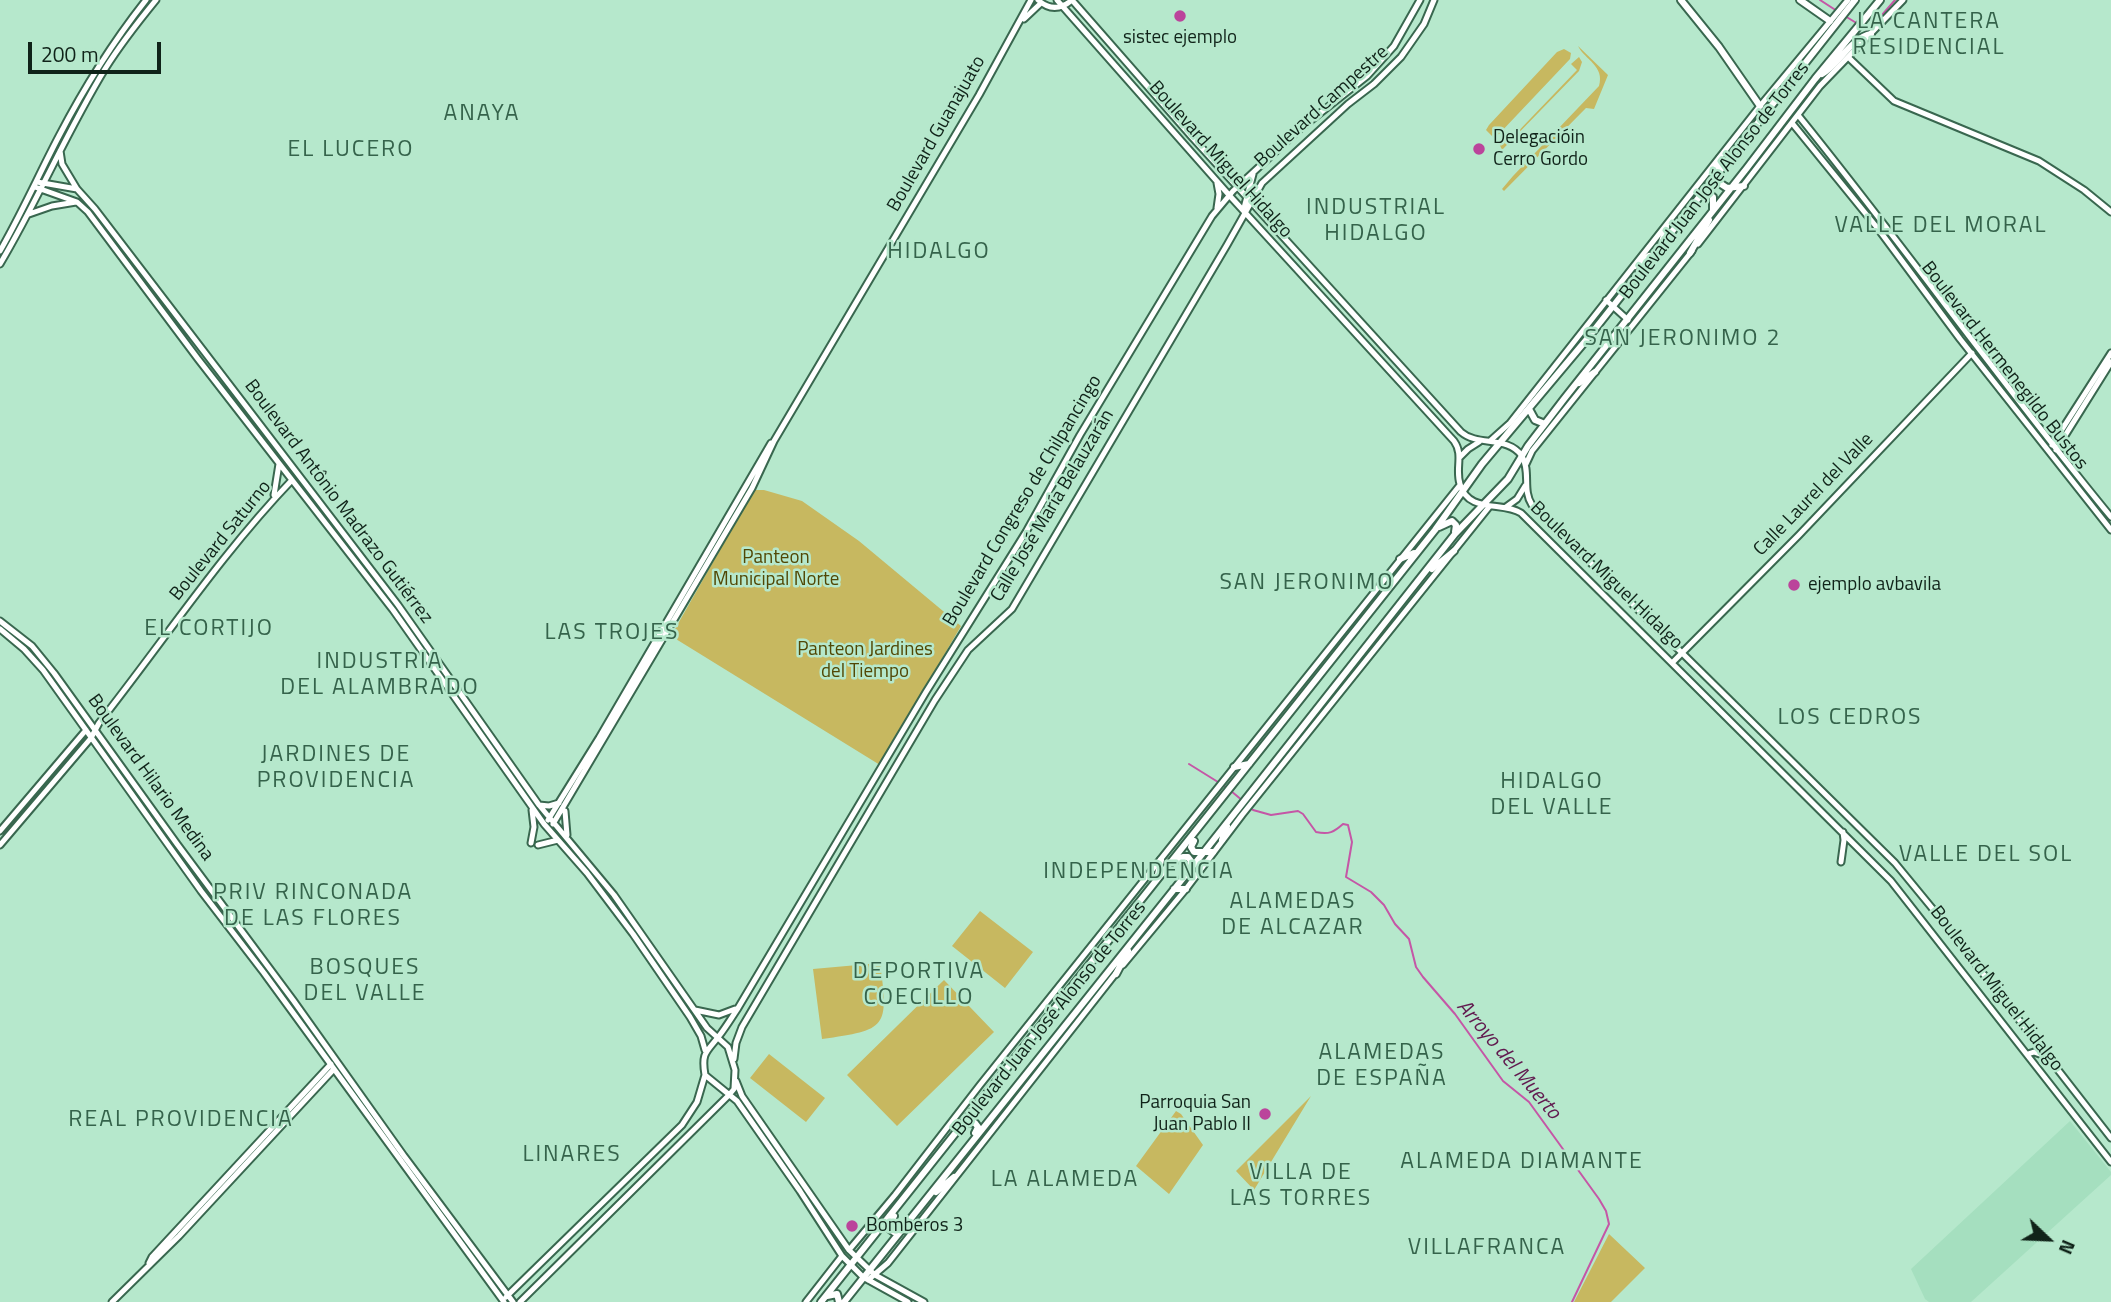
<!DOCTYPE html>
<meta charset="utf-8">
<style>
body{margin:0}
#map{position:relative;width:2111px;height:1302px;overflow:hidden;background:#b6e8cc;font-family:"Titillium Web",sans-serif}
canvas{display:block}
.north{position:absolute;left:2013px;top:1204px;width:70px;height:70px;-webkit-text-stroke:5px #b6e8cc;paint-order:stroke;rotate:113deg;font-size:19px;font-weight:700;line-height:28px;text-align:center;color:#102319}
.north::after{content:'';display:block;margin:auto;width:24px;height:32px;background:#102319;clip-path:polygon(50% 0,100% 100%,50% 72%,0 100%)}
.scale{position:absolute;left:28px;top:42px;width:133px;height:32px;box-sizing:border-box;border:4px solid #102319;border-top:0;padding-left:9px;font-size:21px;line-height:24px;white-space:nowrap;color:#102319;-webkit-text-stroke:5px #b6e8cc;paint-order:stroke}
</style>
<div id="map">
<canvas width="2111" height="1302"></canvas>
<div class="north">N</div>
<div class="scale">200 m</div>
</div>
<script>
const g = document.querySelector('canvas').getContext('2d');
g.lineJoin = 'round';
function fillPath(path, color) { g.fillStyle = color; g.fill(path, 'evenodd'); }
function stroke(path, color, width, dash) { g.strokeStyle = color; g.lineWidth = width; g.lineCap = dash ? 'butt' : 'round'; g.setLineDash(dash || []); g.stroke(path); }
function write(font, color, halo, rows, align = 'center') {
  g.font = font + ' "Titillium Web",sans-serif'; g.lineWidth = 5; g.setLineDash([]); g.textBaseline = 'middle'; g.strokeStyle = halo; g.fillStyle = color; for (const [text, x, y, turn = 0] of rows) {
    g.save(); g.translate(x, y); g.rotate((+turn || 0) * Math.PI / 180); g.textAlign = isNaN(turn) ? turn : align; if (halo) g.strokeText(text, 0, 0); g.fillText(text, 0, 0); g.restore();
  }
}
fillPath(new Path2D(`
 M2070,1121L2111,1172V1175L1971,1302H1929L1925,1299L1911,1269Z`), '#a5dfbf');
fillPath(new Path2D(`
 M1578,46L1608,75L1594,109L1586,108L1504,191L1502,189L1513,176L1599,86C1605,66 1585,60 1578,46Z
 M1564,49L1571,53L1570,59L1499,134L1493,137L1486,130L1489,125L1557,52Z
 M1579,57L1582,62L1579,71L1502,150L1499,143L1501,138L1507,143L1577,70L1571,64Z
 M754,490H764L802,501L859,541L961,626L880,765L671,636Z
 M980,911L1033,952L1005,988L952,946Z
 M880,963C889,1028 887,1030 822,1039L813,969Z
 M944,980L994,1032L897,1126L847,1075Z
 M769,1054L825,1098L806,1122L750,1078Z
 M1311,1096L1254,1190L1236,1171Z
 M1176,1111L1181,1114L1203,1145L1169,1194L1136,1166Z
 M1609,1234L1645,1268L1611,1302H1574Z`), '#c7b860');
stroke(new Path2D(`
 M1820,0L1837,11
 M1845,16L1858,24
 M1862,27L1868,31L1895,0
 M1189,764L1226,787
 M1231,791L1243,801
 M1249,807L1253,810L1271,815L1298,811L1303,814L1316,832C1329,835 1334,832 1343,824L1348,825L1352,842L1346,877L1371,892L1384,905L1395,924L1409,939L1416,967L1423,977L1455,1014L1503,1081L1529,1102L1599,1199L1606,1211L1609,1224L1572,1302`), '#c556a6', 2);
const secondary = new Path2D(`
 M1038,0C1049,10 1060,10 1072,0
 M1057,0L1229,195L1454,441C1464,455 1455,468 1460,484C1468,514 1503,501 1521,513L1891,881L2111,1162
 M1072,0L1192,137L1461,432C1478,447 1507,435 1522,456C1531,472 1522,490 1532,505L1895,863L1932,908L2111,1138
 M1024,19L1041,3
 M1848,57L1894,101L2039,161L2084,190L2111,212
 M1798,115C1905,247 2003,386 2111,517
 M1792,123L1879,230L1960,339L2111,530
 M60,151L62,164L77,189
 M37,182L77,189L95,209L398,605L539,805L614,895L707,1028L728,1047L735,1070L734,1089L729,1095L520,1302
 M1217,183L1219,194L1217,208
 M35,187L77,202L88,212L198,359L393,610L544,824L587,873L633,934L690,1017L701,1036L705,1050
 M1244,208L1253,174
 M29,214L52,206L76,202
 M1698,244L1820,86L1903,0
 M0,251C22,213 39,174 59,136C84,88 112,43 146,0
 M0,264C38,200 66,133 105,69C120,45 138,22 156,0
 M1606,300L1628,320
 M1491,440L1510,423L1760,106L1848,0
 M2052,445L2111,353
 M2056,450L2111,362
 M1460,457L1468,449L1479,442
 M1526,464L1532,451L1692,251
 M274,495L279,464
 M1506,507L1517,499L1525,486
 M0,621L32,646L54,673L177,844L293,1000L404,1156L513,1302
 M0,629L24,649L43,670L201,891L264,973L504,1302
 M1672,663L1799,535L1972,353
 M539,805L549,806L559,803
 M565,811L567,835
 M548,820L599,738L771,443
 M553,824L752,488L774,441L979,95L1031,0
 M0,831L86,730
 M531,843L534,827L532,810
 M0,845L91,738L99,723C163,642 221,554 292,480
 M538,845L558,840
 M1841,862L1844,840L1843,832
 M1123,965L1186,889L1242,815L1489,507
 M695,1010L719,1015L735,1009
 M2028,1054L2034,1052L2045,1056
 M734,1059L736,1043L742,1027L935,700L968,650L1012,609L1227,245L1262,183L1348,104L1374,84L1401,57L1424,24L1434,0
 M736,1081L742,1096L849,1250L875,1275L924,1302
 M849,1250L895,1195L980,1085L1460,485
 M149,1263L152,1257L331,1064
 M868,1280L888,1263L1116,973
 M506,1297L682,1125L697,1102L705,1075
 M112,1302L179,1236L334,1069
 M806,1302L842,1256
 M908,1302L863,1277L842,1256L800,1191L737,1101L705,1075C701,1052 707,1052 719,1036C726,1027 732,1017 738,1008L926,692L1026,532L1080,435L1212,216L1233,191L1300,129L1367,76L1394,46L1420,0`);
const primary = new Path2D(`
 M1681,0L1719,47L1760,106
 M1800,0L1830,21
 M1822,74C1840,63 1850,39 1871,34
 M1720,158L1716,172L1718,182L1727,188L1744,186
 M1701,194H1708L1713,197V210
 M1662,242L1666,227
 M1690,253L1709,220
 M1635,266L1649,256
 M1579,383L1595,372
 M1529,409L1535,420L1545,424
 M1439,527L1452,521L1456,525L1455,532
 M1400,559L1414,553
 M1432,569L1454,551
 M1234,767L1249,764
 M1222,840L1227,826
 M1194,841L1191,847L1194,852H1213
 M1176,860L1183,857H1188L1191,861L1188,870
 M1157,879L1161,860
 M1174,889H1186
 M1116,974L1128,951
 M964,1125L968,1122L975,1123L978,1127L975,1133
 M936,1192L954,1177
 M894,1216L890,1223V1229L894,1232L903,1230
 M827,1296L837,1294L839,1302
 M821,1302L1435,530L1482,464L1587,339L1855,0
 M844,1302L1204,852L1455,534L1508,479L1528,446L1564,399L1747,168L1815,79L1880,0`);
stroke(secondary, '#39674f', 9);
stroke(primary, '#39674f', 10);
stroke(secondary, '#fff', 5);
stroke(primary, '#fff', 6);
for (const [x, y, r, color] of [
 [1180,16,7,"#bb449b"],
 [1479,149,7,"#bb449b"],
 [1794,585,7,"#bb449b"],
 [1265,1114,7,"#bb449b"],
 [852,1226,7,"#bb449b"]
]) { const dot = new Path2D(); dot.arc(x, y, r, 0, 2 * Math.PI); g.fillStyle = color; g.fill(dot); stroke(dot, '#b6e8cc', 2.5); }
write('19px', '#102319', '#b6e8cc', [
 ["sistec ejemplo",1180,38,"center"],
 ["Delegacióin",1493,138],
 ["Cerro Gordo",1493,160],
 ["ejemplo avbavila",1808,585],
 ["Parroquia San",1251,1103,"right"],
 ["Juan Pablo II",1251,1125,"right"],
 ["Bomberos 3",866,1226]
], 'left');
write('19px', '#102319', '#b6e8cc', [
 ["Boulevard Campestre",1322,107,-42],
 ["Boulevard Guanajuato",937,134,-60],
 ["Boulevard Miguel Hidalgo",1220,160,48],
 ["Boulevard Juan José Alonso de Torres",1715,181,-52],
 ["Boulevard Hermenegildo Bustos",2004,366,52],
 ["Calle Laurel del Valle",1814,495,-46],
 ["Boulevard Congreso de Chilpancingo",1023,501,-59],
 ["Boulevard Antônio Madrazo Gutiérrez",338,502,53],
 ["Calle José María Belauzarán",1053,506,-59],
 ["Boulevard Saturno",221,541,-51],
 ["Boulevard Miguel Hidalgo",1606,576,44],
 ["Boulevard Hilario Medina",150,778,54],
 ["Boulevard Miguel Hidalgo",1996,989,52],
 ["Boulevard Juan José Alonso de Torres",1050,1019,-51]
]);
write('19px', '#514704', '#b6e8cc', [
 ["Panteon",776,558],
 ["Municipal Norte",776,580],
 ["Panteon Jardines",865,650],
 ["del Tiempo",865,672]
]);
write('italic 21px', '#611a4f', '#b6e8cc', [
 ["Arroyo del Muerto",1508,1060,50]
]);
g.letterSpacing = '2px';
write('23px', '#35634b', '#b6e8cc', [
 ["LA CANTERA",1929,22],
 ["RESIDENCIAL",1929,48],
 ["ANAYA",482,114],
 ["EL LUCERO",351,150],
 ["INDUSTRIAL",1376,208],
 ["HIDALGO",1376,234],
 ["VALLE DEL MORAL",1941,226],
 ["HIDALGO",939,252],
 ["SAN JERONIMO 2",1683,339],
 ["SAN JERONIMO",1307,583],
 ["EL CORTIJO",209,629],
 ["LAS TROJES",612,633],
 ["INDUSTRIA",380,662],
 ["DEL ALAMBRADO",380,688],
 ["LOS CEDROS",1850,718],
 ["JARDINES DE",336,755],
 ["PROVIDENCIA",336,781],
 ["HIDALGO",1552,782],
 ["DEL VALLE",1552,808],
 ["VALLE DEL SOL",1986,855],
 ["INDEPENDENCIA",1139,872],
 ["PRIV RINCONADA",313,893],
 ["DE LAS FLORES",313,919],
 ["ALAMEDAS",1293,902],
 ["DE ALCAZAR",1293,928],
 ["BOSQUES",365,968],
 ["DEL VALLE",365,994],
 ["DEPORTIVA",919,972],
 ["COECILLO",919,998],
 ["ALAMEDAS",1382,1053],
 ["DE ESPAÑA",1382,1079],
 ["REAL PROVIDENCIA",181,1120],
 ["LINARES",572,1155],
 ["ALAMEDA DIAMANTE",1522,1162],
 ["VILLA DE",1301,1173],
 ["LAS TORRES",1301,1199],
 ["LA ALAMEDA",1065,1180],
 ["VILLAFRANCA",1487,1248]
]);
g.letterSpacing = '0px';
</script>
